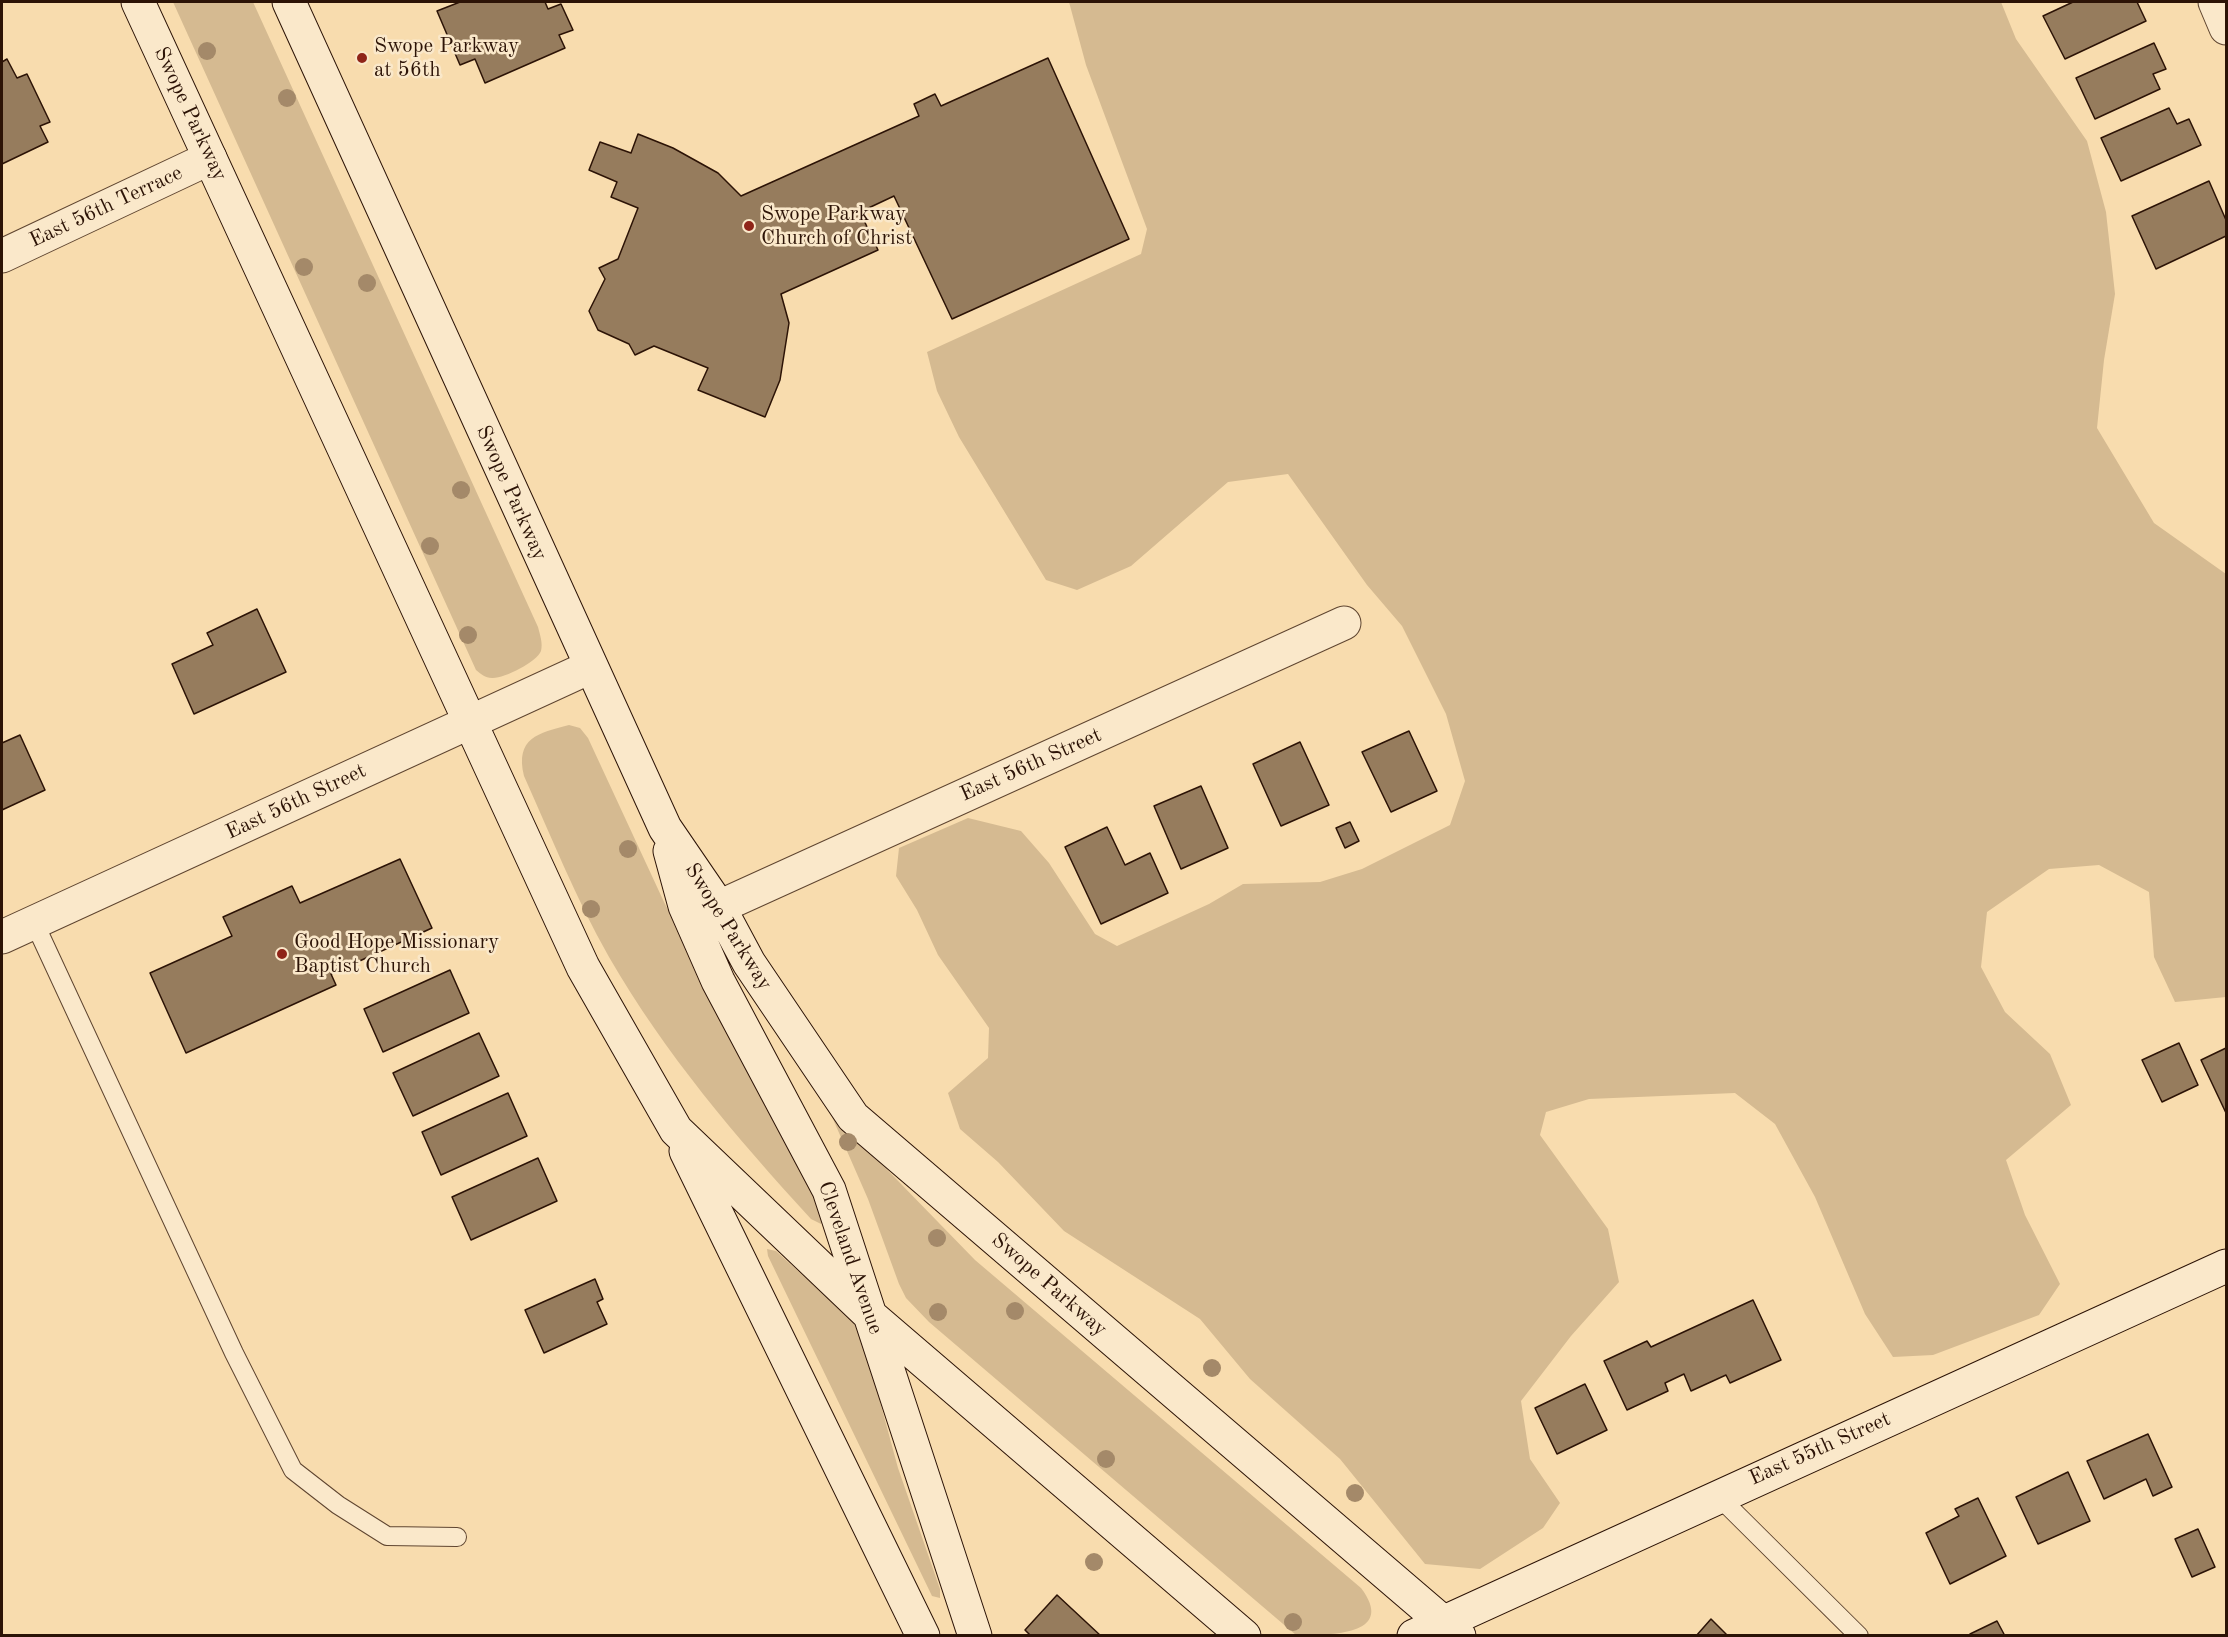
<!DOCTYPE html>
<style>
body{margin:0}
#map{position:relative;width:2228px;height:1637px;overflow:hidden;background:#f8dcae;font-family:"Old Standard TT",serif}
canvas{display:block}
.frame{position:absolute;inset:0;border:3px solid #2c1306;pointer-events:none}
</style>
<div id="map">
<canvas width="2228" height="1637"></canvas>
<div class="frame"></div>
</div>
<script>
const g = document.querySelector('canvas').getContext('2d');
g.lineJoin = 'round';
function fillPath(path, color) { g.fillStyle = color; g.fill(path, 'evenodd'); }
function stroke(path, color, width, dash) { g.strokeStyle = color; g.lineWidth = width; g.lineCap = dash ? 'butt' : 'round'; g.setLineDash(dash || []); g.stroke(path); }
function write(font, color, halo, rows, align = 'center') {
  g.font = font + ' "Old Standard TT",serif'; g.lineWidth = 5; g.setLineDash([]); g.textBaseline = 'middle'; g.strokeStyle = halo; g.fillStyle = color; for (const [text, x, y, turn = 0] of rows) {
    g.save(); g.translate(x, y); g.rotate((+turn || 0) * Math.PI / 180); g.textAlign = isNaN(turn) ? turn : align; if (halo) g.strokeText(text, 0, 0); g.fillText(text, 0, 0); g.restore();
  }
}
fillPath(new Path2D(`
 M173,2H253L538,627C540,635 543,643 541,651C537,662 503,679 492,678C485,678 481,674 476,670Z
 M1069,2H2001L2016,39L2087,141L2106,212L2115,294L2104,360L2097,428L2154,523L2226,574V997L2175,1002L2154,957L2149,892L2099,865L2049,869L1987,912L1981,967L2005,1012L2050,1054L2071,1105L2006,1160L2025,1215L2060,1284L2039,1315L1933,1355L1893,1357L1865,1314L1815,1197L1775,1124L1735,1093L1589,1099L1546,1112L1540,1135L1608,1229L1619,1282L1571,1336L1521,1401L1530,1459L1560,1503L1543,1528L1480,1569L1425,1564L1340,1459L1250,1379L1200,1319L1064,1231L998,1162L960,1129L948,1093L988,1058L989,1028L938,955L917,910L896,876L899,848L968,818L1021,831L1049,863L1095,934L1117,946L1209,904L1243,884L1320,882L1362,869L1450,825L1465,781L1446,714L1402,626L1367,585L1288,474L1228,482L1131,566L1077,590L1046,580L959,437L937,391L927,352L1141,254L1147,229L1086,65Z
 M569,725L580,728L588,738L664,902L826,1218L821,1224L811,1219C736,1137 665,1054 609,957C576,899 551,836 524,776C515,738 538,733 569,725Z
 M829,1110L975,1260L1361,1588C1398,1637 1326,1635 1296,1635L929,1322L906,1298L899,1284L868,1199Z
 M767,1249L776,1251L853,1321L863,1339L898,1468L940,1589V1598L932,1596L768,1256Z`), '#d5ba91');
const building = new Path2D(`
 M460,2H545L548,9L561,4L573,30L559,35L565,48L485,83L475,59L460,65L437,11Z
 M2073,2H2137L2146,21L2065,59L2043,16Z
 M2154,43L2166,69L2153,74L2160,89L2095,119L2076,78Z
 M1048,58L1129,239L952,319L894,196L860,212L878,250L781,294L789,323L780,380L765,417L698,390L708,368L654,346L635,355L629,344L598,330L589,311L605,279L599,268L618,259L638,208L611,197L617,182L589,170L600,142L631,153L638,134L673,148L718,173L741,196L919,116L914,104L935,94L941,106Z
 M7,59L17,78L27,74L50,122L40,126L48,142L2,164V62Z
 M2169,108L2177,124L2189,119L2201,145L2121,181L2101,138Z
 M2209,181L2226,220V236L2156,269L2132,216Z
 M257,609L286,672L194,714L172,664L213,645L207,633Z
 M1409,731L1437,791L1391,812L1362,752Z
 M20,735L45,790L2,810V743Z
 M1300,742L1329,805L1281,826L1253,764Z
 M1201,786L1228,848L1181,869L1154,806Z
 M1350,822L1359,841L1345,848L1336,828Z
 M1107,827L1125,865L1150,853L1168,893L1101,924L1065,847Z
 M400,859L432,928L331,974L336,985L186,1053L150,973L232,936L223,917L292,886L300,903Z
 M450,970L469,1013L383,1052L364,1009Z
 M479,1033L499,1076L413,1116L393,1073Z
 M2179,1043L2198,1085L2162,1102L2142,1060Z
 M2226,1048V1113L2201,1060Z
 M508,1093L527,1136L441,1175L422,1132Z
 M538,1158L557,1201L471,1240L452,1197Z
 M595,1279L603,1299L597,1302L607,1324L544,1353L525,1310Z
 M1753,1300L1781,1360L1730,1383L1726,1375L1691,1391L1684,1374L1665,1383L1668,1391L1627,1410L1604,1361L1647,1341L1651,1347Z
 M1585,1384L1607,1430L1557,1454L1535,1408Z
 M2148,1434L2172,1487L2153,1496L2146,1479L2104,1499L2087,1461Z
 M2068,1472L2090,1521L2038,1544L2016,1497Z
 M1978,1498L2006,1556L1950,1584L1926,1533L1959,1516L1955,1509Z
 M2198,1529L2215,1567L2192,1577L2175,1539Z
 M1057,1595L1101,1636H1031L1025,1630Z
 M1711,1619L1728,1636H1696Z
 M1997,1621L2005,1636H1971L1970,1634Z`);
fillPath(building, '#967c5d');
stroke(building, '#2c1306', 1.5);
const service = new Path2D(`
 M34,922L234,1353L293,1470L338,1505L387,1536L457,1537
 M1717,1495L1859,1636`);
const minor = new Path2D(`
 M2215,2L2226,28
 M2,256L210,158
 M719,907L1344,623
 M2,937L590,667`);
const secondary = new Path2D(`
 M138,2L583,967L676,1130L872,1317L1244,1636
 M289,2L665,828L719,907L749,963L853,1117L1459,1636
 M670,851L685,906L718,981L829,1190L975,1636
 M686,1151L923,1636
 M1414,1636L2226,1266`);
stroke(service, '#5f4530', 20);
stroke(minor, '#5f4530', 35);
stroke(secondary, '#2c1306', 35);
stroke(service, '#fae8ca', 18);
stroke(minor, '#fae8ca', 33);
stroke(secondary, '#fae8ca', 33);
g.fillStyle = '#a48969';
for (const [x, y] of [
 [207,51],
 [287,98],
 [304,267],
 [367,283],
 [461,490],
 [430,546],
 [468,635],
 [628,849],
 [591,909],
 [848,1142],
 [937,1238],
 [1015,1311],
 [938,1312],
 [1212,1368],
 [1106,1459],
 [1355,1493],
 [1094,1562],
 [1293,1622]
]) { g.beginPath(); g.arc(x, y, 9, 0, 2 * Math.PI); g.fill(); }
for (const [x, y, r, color] of [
 [362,58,6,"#8f2418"],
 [749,226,6,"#8f2418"],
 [282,954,6,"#8f2418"]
]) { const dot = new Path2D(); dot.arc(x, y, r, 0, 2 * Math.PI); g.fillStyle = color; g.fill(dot); stroke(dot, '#fae8ca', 2); }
write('21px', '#2c1306', '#fae8ca', [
 ["Swope Parkway",374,46],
 ["at 56th",374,70],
 ["Swope Parkway",761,214],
 ["Church of Christ",761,238],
 ["Good Hope Missionary",294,942],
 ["Baptist Church",294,966]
], 'left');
write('21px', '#2c1306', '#fae8ca', [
 ["Swope Parkway",190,114,65],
 ["East 56th Terrace",106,207,-25],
 ["Swope Parkway",511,493,66],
 ["East 56th Street",1031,765,-24],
 ["East 56th Street",296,802,-25],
 ["Swope Parkway",728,927,58],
 ["Cleveland Avenue",850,1258,71],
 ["Swope Parkway",1049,1285,41],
 ["East 55th Street",1820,1449,-24]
]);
</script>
